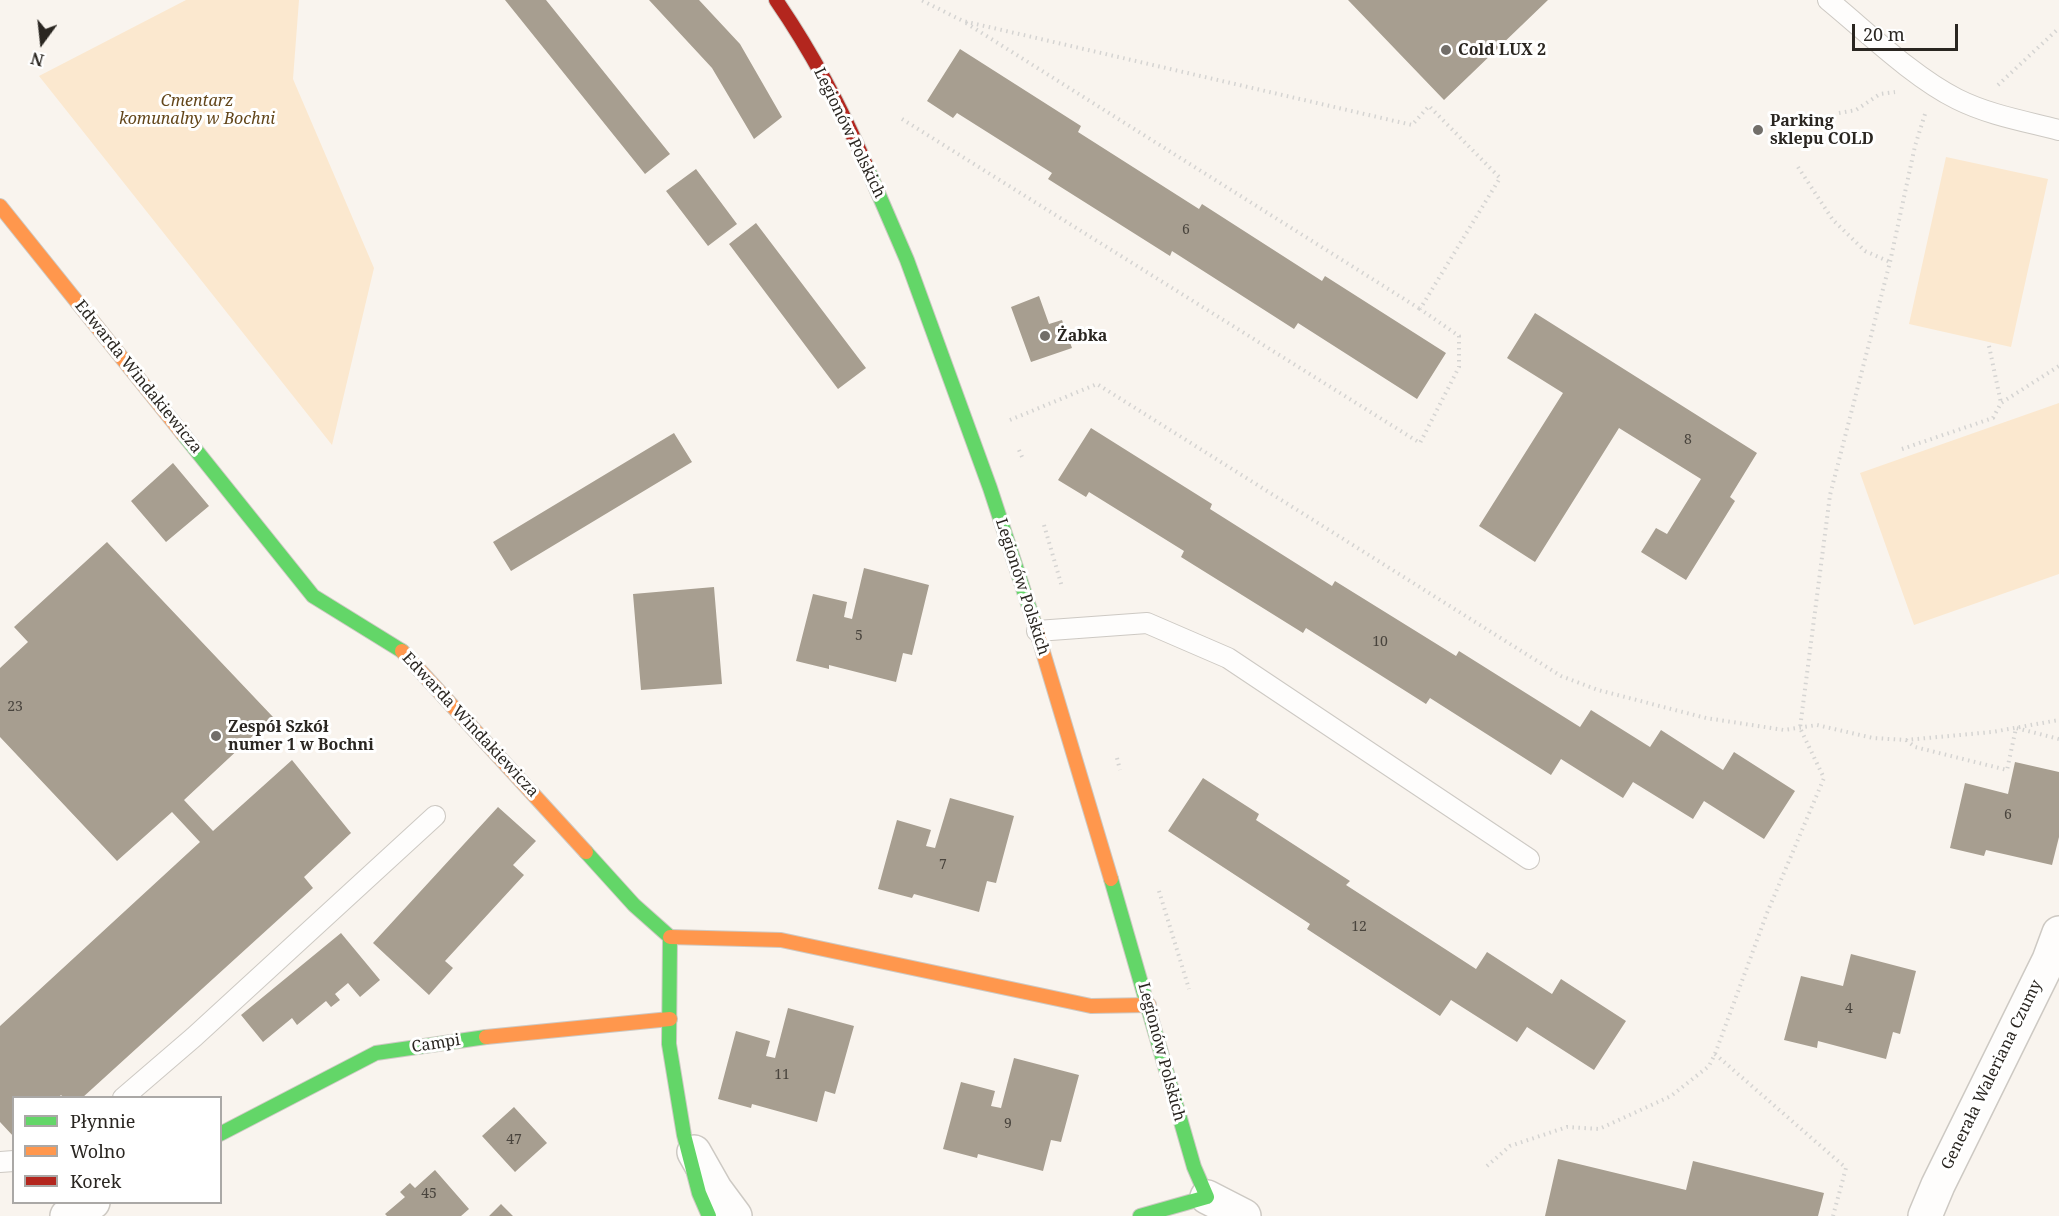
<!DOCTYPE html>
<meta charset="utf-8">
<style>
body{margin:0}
#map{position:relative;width:2059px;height:1216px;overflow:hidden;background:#f9f4ee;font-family:"Noto Serif",serif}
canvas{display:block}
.legend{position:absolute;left:12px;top:1096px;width:210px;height:108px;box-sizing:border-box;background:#fff;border:2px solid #aaa8a6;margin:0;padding:8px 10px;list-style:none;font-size:18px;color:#2a2621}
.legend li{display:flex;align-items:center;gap:12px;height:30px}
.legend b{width:30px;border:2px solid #aaa8a6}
.north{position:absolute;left:12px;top:12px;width:60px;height:60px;-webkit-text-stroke:4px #fff;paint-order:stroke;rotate:195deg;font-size:16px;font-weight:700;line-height:24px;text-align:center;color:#2a2621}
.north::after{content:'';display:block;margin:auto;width:21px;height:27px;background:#2a2621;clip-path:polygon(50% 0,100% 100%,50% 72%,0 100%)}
.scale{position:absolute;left:1852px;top:24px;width:106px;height:27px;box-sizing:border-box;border:3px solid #2a2621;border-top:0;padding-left:8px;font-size:18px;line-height:21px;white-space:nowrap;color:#2a2621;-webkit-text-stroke:4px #fff;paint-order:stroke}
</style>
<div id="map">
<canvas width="2059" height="1216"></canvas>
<ul class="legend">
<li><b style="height:8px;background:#63d668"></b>Płynnie</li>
<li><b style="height:8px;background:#ff974d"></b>Wolno</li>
<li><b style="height:8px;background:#b3261e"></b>Korek</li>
</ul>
<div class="north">N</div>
<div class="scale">20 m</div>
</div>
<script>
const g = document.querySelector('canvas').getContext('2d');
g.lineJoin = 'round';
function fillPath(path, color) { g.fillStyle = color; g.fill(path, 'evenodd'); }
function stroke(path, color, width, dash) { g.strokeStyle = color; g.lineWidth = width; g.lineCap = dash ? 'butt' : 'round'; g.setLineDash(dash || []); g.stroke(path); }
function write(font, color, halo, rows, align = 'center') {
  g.font = font + ' "Noto Serif",serif'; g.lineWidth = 6; g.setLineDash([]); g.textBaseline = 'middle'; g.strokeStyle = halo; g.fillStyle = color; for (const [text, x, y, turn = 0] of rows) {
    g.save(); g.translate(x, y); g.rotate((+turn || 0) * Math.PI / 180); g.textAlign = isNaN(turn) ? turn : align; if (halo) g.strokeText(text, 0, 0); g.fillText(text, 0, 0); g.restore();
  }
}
fillPath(new Path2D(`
 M186,0H299L293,79L374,268L332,445L39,76Z
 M1946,157L2048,179L2011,347L1909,324Z
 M2059,403V574L1914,625L1860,473Z`), '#fbe8cf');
fillPath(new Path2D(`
 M505,0H546L670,154L645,174Z
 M649,0H699L740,44L782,117L754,139L712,68Z
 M1348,0H1548L1444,100Z
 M960,49L1081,126L1078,132L1199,209L1202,204L1322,281L1325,276L1446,353L1417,399L1298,323L1294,329L1172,251L1170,256L1048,179L1052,173L957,113L953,118L927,101Z
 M696,169L737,224L708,246L666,191Z
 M756,223L866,368L838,389L729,244Z
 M1039,296L1049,324L1062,320L1072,348L1031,362L1011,307Z
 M1535,313L1757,453L1730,497L1735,501L1686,580L1641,552L1656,528L1667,534L1701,479L1619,428L1535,562L1479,526L1563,393L1507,358Z
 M1091,428L1212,504L1210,509L1332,586L1335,581L1456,656L1459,651L1580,727L1591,710L1650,747L1661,730L1723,770L1734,752L1795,791L1764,839L1704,801L1693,819L1633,782L1623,798L1561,759L1551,775L1430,698L1426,704L1306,628L1303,633L1181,557L1184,551L1089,492L1086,497L1058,480Z
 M674,433L692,462L511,571L493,542Z
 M173,463L209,506L166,542L131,501Z
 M107,542L273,717L184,800L213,831L292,760L351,833L304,877L313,888L82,1098H64L61,1095L58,1098H14V1137L0,1122V1026L200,842L172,812L117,861L0,737V668L28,642L14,627Z
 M864,568L929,585L912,655L903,653L896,682L829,665V669L796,661L813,594L847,602L844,617L852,619Z
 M714,587L722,684L641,690L633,594Z
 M2015,762L2059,772V837L2052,865L1986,850L1984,856L1950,848L1965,783L2008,794Z
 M1203,778L1259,814L1256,820L1350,881L1346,885L1476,969L1487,952L1552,994L1561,979L1626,1021L1594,1070L1527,1027L1517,1042L1451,1000L1440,1016L1307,929L1310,924L1168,831Z
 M950,798L1014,816L996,883L987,881L979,912L914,894L912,898L878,889L897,820L931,830L926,846L935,848Z
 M498,807L536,841L513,865L524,875L445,961L453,968L429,995L373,943Z
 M341,933L380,980L360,997L348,983L335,994L340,1000L331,1007L326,1001L297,1025L292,1018L263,1042L241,1015Z
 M1851,954L1916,971L1900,1034L1893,1032L1886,1059L1818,1041L1817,1048L1784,1040L1801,976L1843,986Z
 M788,1008L854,1026L835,1094L825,1091L817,1122L752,1104L751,1108L718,1099L736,1031L770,1041L766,1056L775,1058Z
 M1014,1058L1079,1075L1061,1142L1051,1140L1043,1171L978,1154L977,1158L943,1149L961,1082L995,1091L991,1106L1001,1108Z
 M514,1107L547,1143L515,1172L482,1136Z
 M1558,1159L1686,1190L1693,1161L1824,1193L1818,1216H1545Z
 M435,1170L469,1209L461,1216H387L385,1214L405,1197L400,1192L410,1183L415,1188Z
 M501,1204L513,1216H489Z`), '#a79e90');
const lane = new Path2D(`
 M1828,0C1867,32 1913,77 1957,99C1989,115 2024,121 2059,130
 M1037,631L1147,623L1228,658L1529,859
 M123,1098L194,1037L435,816
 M0,1162L14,1161`);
const street = new Path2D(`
 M694,1152L715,1189L735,1216
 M1207,1197L1244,1216
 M67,1216L93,1202
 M1925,1216L1938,1185L2049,960L2059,933`);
const fast = new Path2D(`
 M866,165L907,260L990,488L1034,622
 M183,434L313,596L402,651
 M586,852L634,905L670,937L669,1044L684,1135L699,1193L709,1216
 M1111,879L1194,1167L1207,1197L1140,1216
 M220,1134L376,1053L486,1037`);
const slow = new Path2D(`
 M0,206L183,434
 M1034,622L1111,879
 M402,651L586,852
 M670,937L781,940L1091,1006L1149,1005
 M486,1037L670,1019`);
const jam = new Path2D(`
 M776,0C811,51 841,107 866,165`);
stroke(lane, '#cdc9c3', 22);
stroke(street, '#cdc9c3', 36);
stroke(fast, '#cdc9c3', 16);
stroke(slow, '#cdc9c3', 16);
stroke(jam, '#cdc9c3', 16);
stroke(new Path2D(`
 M966,23L1420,309
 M1998,85L2059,28
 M1839,113L1856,110L1880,94L1895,92
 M902,119L1420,443L1459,367V336L1420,309L1500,178L1429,106L1412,125L963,21L921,0
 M1798,167L1833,220L1865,251L1890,262
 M1989,346L2001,403
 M1010,420L1097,384L1561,676L1598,690L1706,718L1784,730L1817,725L1873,738L1906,740L1992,732L2059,720
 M1902,449L1993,418L2001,403L2059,366
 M1019,450L1023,459
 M1044,525L1062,587
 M1906,740L1915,747L2007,770L2016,728L2059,739
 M1117,758L1120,770
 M1159,891L1189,989
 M1715,1054L1846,1168L1833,1216
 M1487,1166L1510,1146L1567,1127L1599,1129L1671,1096L1709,1066L1715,1054L1767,913L1824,778L1800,728L1830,495L1890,262L1915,146L1925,114`), '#d5d4d2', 4, [1.5, 4.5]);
stroke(lane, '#fefdfc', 20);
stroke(street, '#fefdfc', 33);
stroke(fast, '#63d668', 14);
stroke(slow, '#ff974d', 14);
stroke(jam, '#b3261e', 14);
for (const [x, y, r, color] of [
 [1446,50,6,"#726e69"],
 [1758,130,6,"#726e69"],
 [1045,336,6,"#726e69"],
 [216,736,6,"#726e69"]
]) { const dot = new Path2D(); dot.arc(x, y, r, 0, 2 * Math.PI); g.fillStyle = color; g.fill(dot); stroke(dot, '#fff', 2); }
write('14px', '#49443d', null, [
 ["6",1186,230],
 ["8",1688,440],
 ["5",859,636],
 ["10",1380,642],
 ["23",15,707],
 ["6",2008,815],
 ["7",943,865],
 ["12",1359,927],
 ["4",1849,1009],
 ["11",782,1075],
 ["9",1008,1124],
 ["47",514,1140],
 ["45",429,1194]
]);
write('bold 16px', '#2a2621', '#fff', [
 ["Cold LUX 2",1458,50],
 ["Parking",1770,121],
 ["sklepu COLD",1770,139],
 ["Żabka",1057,336],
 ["Zespół Szkół",228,727],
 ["numer 1 w Bochni",228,745]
], 'left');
write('italic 16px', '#63461a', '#fff', [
 ["Cmentarz",197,101],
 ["komunalny w Bochni",197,119]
]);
write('16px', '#2a2621', '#fff', [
 ["Legionów Polskich",849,133,64],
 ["Edwarda Windakiewicza",138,377,51],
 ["Legionów Polskich",1022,587,72],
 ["Edwarda Windakiewicza",470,725,47],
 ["Campi",436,1044,-9],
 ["Legionów Polskich",1161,1052,75],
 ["Generała Waleriana Czumy",1992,1075,-64]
]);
</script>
